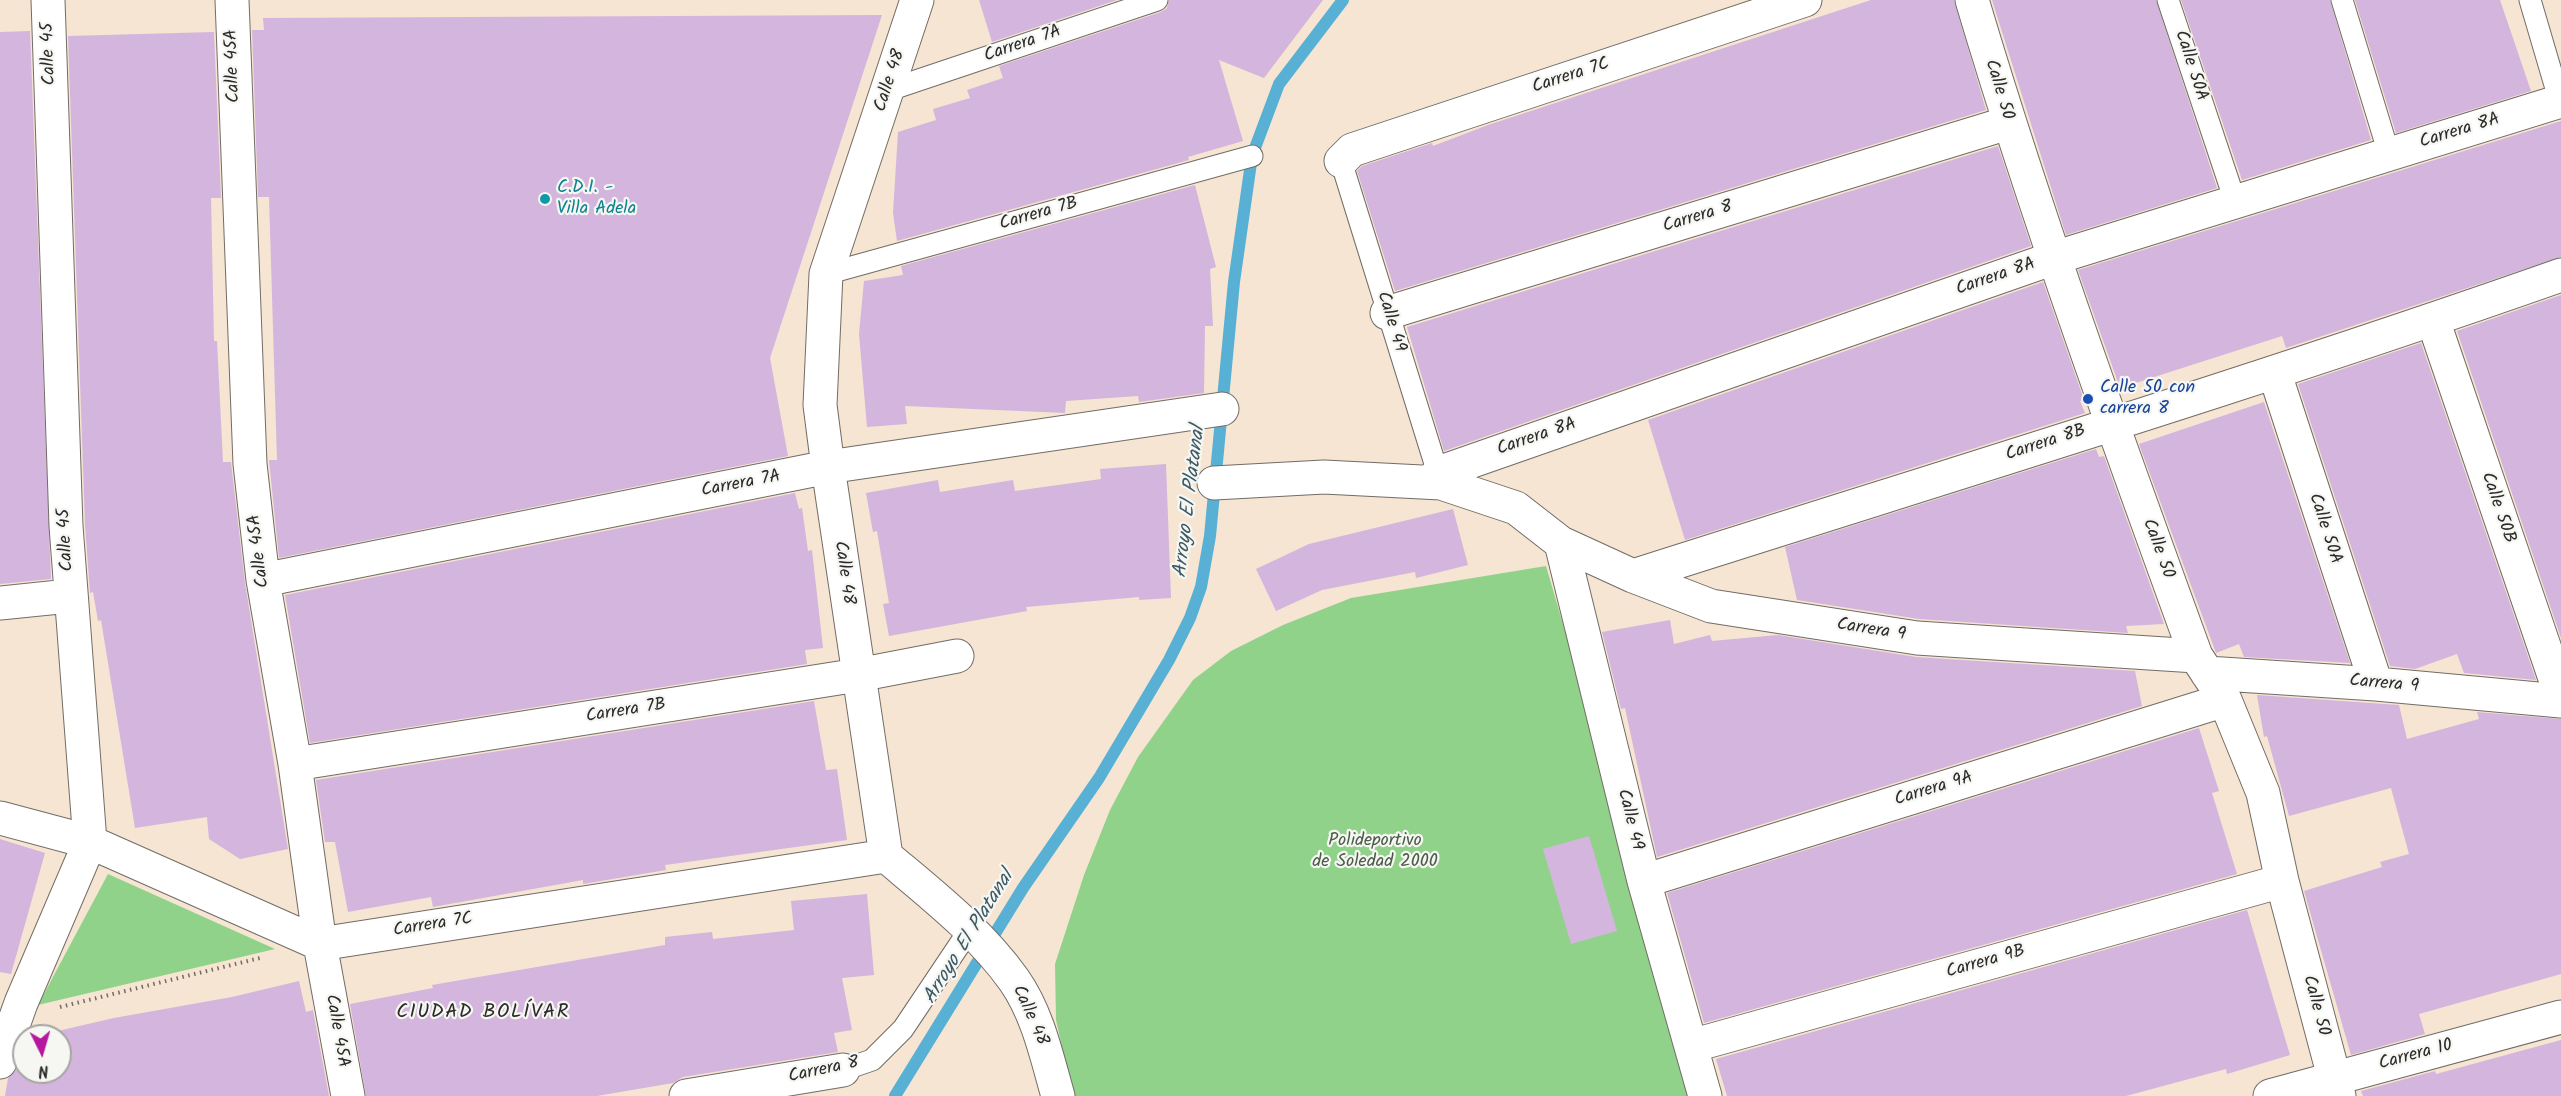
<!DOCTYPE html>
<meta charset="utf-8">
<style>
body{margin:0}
#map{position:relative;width:2561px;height:1096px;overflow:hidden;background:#f5e5d2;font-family:Kalam,sans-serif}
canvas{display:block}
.north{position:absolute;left:12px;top:1024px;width:60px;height:60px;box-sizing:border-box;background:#f6f6f2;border:2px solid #a5a5a2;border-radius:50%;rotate:175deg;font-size:16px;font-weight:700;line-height:24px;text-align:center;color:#2b2b2b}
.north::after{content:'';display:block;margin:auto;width:21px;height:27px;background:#b5179e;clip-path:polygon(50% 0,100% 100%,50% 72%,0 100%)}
</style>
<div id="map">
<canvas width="2561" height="1096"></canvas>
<div class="north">N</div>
</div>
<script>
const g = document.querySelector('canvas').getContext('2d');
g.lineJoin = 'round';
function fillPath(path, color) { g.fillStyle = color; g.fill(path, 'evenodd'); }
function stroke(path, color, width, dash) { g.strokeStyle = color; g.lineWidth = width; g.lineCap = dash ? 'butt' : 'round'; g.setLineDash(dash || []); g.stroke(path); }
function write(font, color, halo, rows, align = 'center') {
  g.font = font + ' Kalam,sans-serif'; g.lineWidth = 4.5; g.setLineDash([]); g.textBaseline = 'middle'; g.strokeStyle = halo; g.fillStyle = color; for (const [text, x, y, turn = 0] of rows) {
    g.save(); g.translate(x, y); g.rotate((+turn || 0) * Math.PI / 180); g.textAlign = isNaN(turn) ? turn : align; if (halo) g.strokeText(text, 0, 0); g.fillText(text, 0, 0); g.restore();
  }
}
fillPath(new Path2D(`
 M1546,566L1638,881L1697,1096H1073L1056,1020L1055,964L1084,875L1110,810L1138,757L1193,680L1231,651L1283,625L1351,598Z
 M108,874L275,949L38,1005Z`), '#91d28a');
stroke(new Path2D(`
 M895,1096L1023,888L1099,778L1169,660L1190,618L1201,587L1210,536L1234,282L1252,156L1279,84L1343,0`), '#58b0d5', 12);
fillPath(new Path2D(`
 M979,0H1117L992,42Z
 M1169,0H1323L1264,78L1219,60L1243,141L1188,157L1189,160L897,241L893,213L898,132L936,120L933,109L970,98L967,90L1003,78L999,66L1161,12L1167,8Z
 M1871,0H1954L1986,110L1395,291L1357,171L1362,166L1432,143L1433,146L1488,125Z
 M1992,0H2156L2217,188L2066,235Z
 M2181,0H2330L2371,140L2242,180Z
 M2355,0H2500L2531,91L2396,133Z
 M882,15L770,358L788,456L279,558L269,460H277L269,197H258L252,30H264L263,18Z
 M30,31L51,579L0,584V32Z
 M214,32L221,198H211L214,341H217L223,462H231L245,583L288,849L240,859L209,839L207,817L135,828L101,620L98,621L93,592L90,593L85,525L68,36Z
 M2561,121V257L2286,348L2282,336L2120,388L2078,270Z
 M1998,146L2031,246L1444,451L1407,327Z
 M1195,185L1216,267L1210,269L1213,326H1205L1204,393L1139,402L1138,396L1066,401L1065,413L905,406L907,424L867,427L859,334L864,281L903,275L901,266Z
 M2043,282L2084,400L2080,401L2085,413L1685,540L1648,420Z
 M2561,295V638L2457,331Z
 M2421,343L2536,680L2464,673L2457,654L2415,669L2390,666L2298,384Z
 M2264,402L2350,663L2244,657L2239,644L2216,653L2139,444Z
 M2096,449L2099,457L2104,456L2164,624L2126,626L2128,633L1919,619L1797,600L1785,547Z
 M1166,464L1171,598L1139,600V597L1026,607L1027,611L889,636L883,604L889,603L877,531L873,532L866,493L938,480L940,492L1013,480L1015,491L1101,479L1100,469Z
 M795,493L799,509L802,508L808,551L812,550L823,648L805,650L807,664L310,743L285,595Z
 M1453,509L1468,565L1416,578L1415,572L1322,590L1276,611L1256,569L1309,544Z
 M1670,620L1674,644L1710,635L1712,641L1778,635L1916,657L2135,671L2142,706L1657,857L1625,708L1621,709L1602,632Z
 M2257,695L2399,705L2407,739L2479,719L2477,712L2561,719V974L2419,1014L2425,1034L2351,1055L2304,891L2382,867L2380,862L2409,854L2391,788L2289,816L2267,736L2264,737Z
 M814,701L826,770L837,769L847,840L665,865L666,870L583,884V880L433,907L431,897L348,912L335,842H325L316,780Z
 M2199,728L2219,791L2212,793L2237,874L1704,1023L1667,893Z
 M1589,836L1617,931L1571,944L1543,849Z
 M0,839L45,853L11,974L0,972Z
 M867,894L874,975L842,978L852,1030L834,1033L838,1052L683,1077L673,1083L597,1096H366L350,1004L433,988L432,985L665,945V937L712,932L713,939L794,930L791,901Z
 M2247,910L2290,1055L2227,1074L2226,1069L2126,1096H1727L1716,1059Z
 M299,981L306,1012L313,1010L329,1096H5L8,1078L17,1069L24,1050V1072H60V1036H36L114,1018L232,997Z
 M2561,1040V1096H2363L2361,1091L2435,1071L2436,1074Z`), '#d4b5dd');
const service = new Path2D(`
 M2168,0L2235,201
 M2342,0L2389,154
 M2530,0L2560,102
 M889,90L1157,0
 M1341,161L1441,483
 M826,274L1252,156
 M843,1070L872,1060L903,1029L970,929`);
const minor = new Path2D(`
 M232,0L250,464L263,580L295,764L320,944L348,1096
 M917,0L826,274L820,405L828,467L886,856C931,894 980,932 1014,980C1038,1014 1047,1058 1058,1096
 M1972,0C2038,222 2117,439 2196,656L2225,700L2263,793L2282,881L2339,1096
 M1341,161L1352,150L1805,0
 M1387,313L2008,123
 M2433,320L2561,696
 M2275,374L2376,684
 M1438,473L2054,258L2561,101
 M1214,483L1324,477L1441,483L1516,508L1561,543L1633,576L1711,606L1917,638L2196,656
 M1561,543L1644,881L1705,1096
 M1633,576C1943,477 2254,383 2561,275
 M263,580L828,467L1222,409
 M0,603L69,596
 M2207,673L2376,684L2561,701
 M295,764L858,675L957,656
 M0,818L90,842L320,944L886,856
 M1644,881L2225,700
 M1691,1046L2282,881
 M0,1062L21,1003L90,842L66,526L48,0
 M686,1096L843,1070
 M2270,1096L2561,1017`);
stroke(service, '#726c65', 23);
stroke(minor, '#726c65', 35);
stroke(new Path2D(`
 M60,1007L260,958`), '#726c65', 4, [1.5, 4.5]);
stroke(service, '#fff', 21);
stroke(minor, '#fff', 33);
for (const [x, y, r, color] of [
 [545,199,6,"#0f9aa8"],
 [2088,399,6,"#1a4fb4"]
]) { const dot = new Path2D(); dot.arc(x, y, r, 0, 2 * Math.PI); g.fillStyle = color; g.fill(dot); stroke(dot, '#f6f6f2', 2); }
write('18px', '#2b2b2b', '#f6f6f2', [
 ["Carrera 7A",1023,45,-19],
 ["Calle 45",50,54,-92],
 ["Calle 45A",234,66,-92],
 ["Calle 50A",2190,66,72],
 ["Carrera 7C",1571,77,-18],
 ["Calle 48",891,81,-72],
 ["Calle 50",1998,90,73],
 ["Carrera 8A",2460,132,-17],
 ["Carrera 7B",1039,215,-16],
 ["Carrera 8",1698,218,-17],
 ["Carrera 8A",1996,278,-19],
 ["Calle 49",1390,322,73],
 ["Carrera 8A",1537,438,-19],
 ["Carrera 8B",2046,444,-18],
 ["Carrera 7A",741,485,-11],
 ["Calle 50B",2497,508,71],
 ["Calle 50A",2324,529,72],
 ["Calle 45",67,540,-93],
 ["Calle 50",2157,549,70],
 ["Calle 45A",260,551,-97],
 ["Calle 48",843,573,82],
 ["Carrera 9",1871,631,9],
 ["Carrera 9",2384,685,5],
 ["Carrera 7B",626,712,-9],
 ["Carrera 9A",1934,790,-17],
 ["Calle 49",1629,820,76],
 ["Carrera 7C",433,926,-9],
 ["Carrera 9B",1986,963,-16],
 ["Calle 50",2315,1006,75],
 ["Calle 48",1029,1016,66],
 ["Calle 45A",336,1031,80],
 ["Carrera 10",2416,1056,-15],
 ["Carrera 8",824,1071,-12]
]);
write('18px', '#0d838f', '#f6f6f2', [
 ["C.D.I. -",557,189],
 ["Villa Adela",557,210]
], 'left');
write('18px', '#164399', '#f6f6f2', [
 ["Calle 50 con",2100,389],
 ["carrera 8",2100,410]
], 'left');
write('18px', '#4a5d48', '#f6f6f2', [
 ["Polideportivo",1375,842],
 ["de Soledad 2000",1375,863]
]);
write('italic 20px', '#3b5a66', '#f6f6f2', [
 ["Arroyo El Platanal",1191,502,-83],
 ["Arroyo El Platanal",970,938,-58]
]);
g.letterSpacing = '1.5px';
write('20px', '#2b2b2b', '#f6f6f2', [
 ["CIUDAD BOLÍVAR",483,1014]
]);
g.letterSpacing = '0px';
</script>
